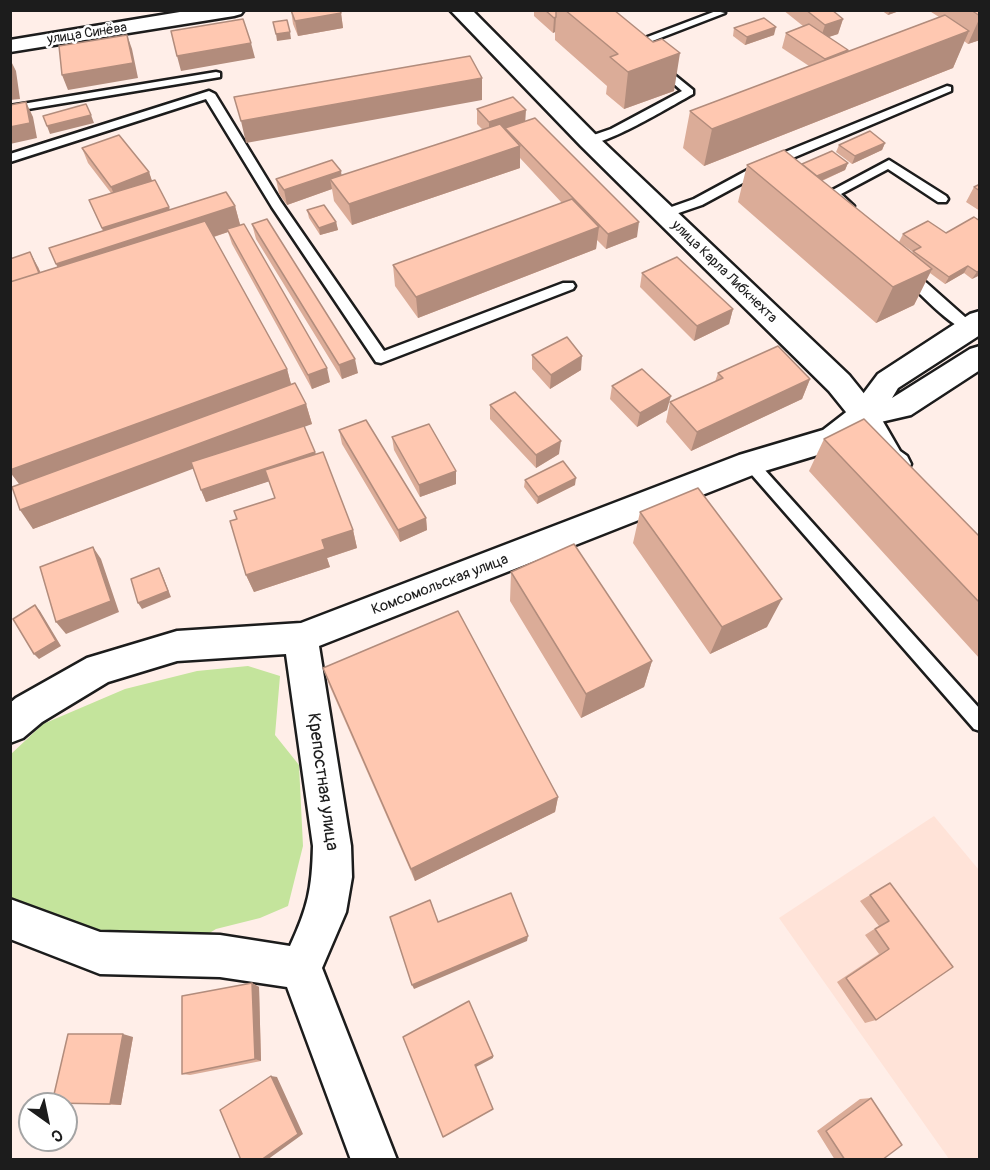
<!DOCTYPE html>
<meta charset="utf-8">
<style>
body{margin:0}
#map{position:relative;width:990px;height:1170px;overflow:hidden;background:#ffeee8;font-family:Pangolin,sans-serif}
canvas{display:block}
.frame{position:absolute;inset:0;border:12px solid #1c1c1c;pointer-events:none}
.north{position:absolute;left:18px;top:1092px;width:60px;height:60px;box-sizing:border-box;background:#fff;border:2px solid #a4a4a4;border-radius:50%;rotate:147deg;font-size:16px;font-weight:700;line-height:24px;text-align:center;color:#1c1c1c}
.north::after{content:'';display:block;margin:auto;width:21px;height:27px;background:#1c1c1c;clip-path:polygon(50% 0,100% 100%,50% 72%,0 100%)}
</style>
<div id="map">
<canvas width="990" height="1170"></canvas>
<div class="frame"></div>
<div class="north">С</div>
</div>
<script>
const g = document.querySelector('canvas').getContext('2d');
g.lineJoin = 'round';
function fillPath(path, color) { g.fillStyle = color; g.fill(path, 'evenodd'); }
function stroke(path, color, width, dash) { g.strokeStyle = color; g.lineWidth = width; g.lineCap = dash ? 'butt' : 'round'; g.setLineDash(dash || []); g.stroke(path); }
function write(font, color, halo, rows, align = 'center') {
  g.font = font + ' Pangolin,sans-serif'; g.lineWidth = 5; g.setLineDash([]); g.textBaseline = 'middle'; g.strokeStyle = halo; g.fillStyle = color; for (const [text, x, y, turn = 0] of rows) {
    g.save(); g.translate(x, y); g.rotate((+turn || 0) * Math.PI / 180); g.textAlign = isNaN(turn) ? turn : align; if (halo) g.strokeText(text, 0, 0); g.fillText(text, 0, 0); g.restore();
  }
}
fillPath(new Path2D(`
 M934,816L979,870V1159H949L779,918Z`), '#ffe3d8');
fillPath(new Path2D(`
 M248,666L280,676L275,735L299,765L303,846L288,906L260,918L216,929L188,946L73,929L11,907V754L43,724L125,689L197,671Z`), '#c4e49c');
const lane = new Path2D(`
 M716,11L725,13L642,45L644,48L643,50H635L629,44Z
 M661,64L693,90V94C673,105 604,147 585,144V138L611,129L682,91L657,69V65Z
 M216,72L220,73V77L10,112V106Z
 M947,86L951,87V91L776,165L702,205L664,218L658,214L660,211L694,199L768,159Z
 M209,91L215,94L281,202L384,351L563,283H573L575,286L573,289L381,363L376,362L272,207L206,99L10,162V154Z
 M889,160L946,196L948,199L946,202H938L888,169L841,194L854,206L852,209H844L827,193Z
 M907,269L912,270L974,325L976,328L974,331C958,336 915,288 902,276L900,273L902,270Z
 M750,457L755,459L980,709V731L974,729L745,467L742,463L745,459Z`);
const street = new Path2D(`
 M980,311V335L898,388L892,398L970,349L980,346V370L911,415L872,424L844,447L758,473L319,646L351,846L352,877L346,912L322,968L397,1160H351L287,987L220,977L100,974L10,939V899L100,932L220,935L290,946C308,907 312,889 313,846L286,654L177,661L108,682L42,722L23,738L10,743V703L16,698L87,658L177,631L301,623L739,455L823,430L854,406L878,374L970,314Z`);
const secondary = new Path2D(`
 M192,10H244L241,14L234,16L10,52V40Z
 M450,10H472L597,136L849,375L874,406L900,451L907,456L911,464L907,472L896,476L878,467L854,422L829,391L581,146Z`);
stroke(lane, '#1c1c1c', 5);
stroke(street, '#1c1c1c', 5);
stroke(secondary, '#1c1c1c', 5);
fillPath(lane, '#fff');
fillPath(street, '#fff');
fillPath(secondary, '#fff');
fillPath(new Path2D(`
 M291,10L341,13L343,28L298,36L293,24Z
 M534,10H621L616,12L674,91L624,109L606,94L607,86L555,40V32L553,33L534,16Z
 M783,10H832L843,19L838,34L828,37L848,50L847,52L939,17L928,10H980V40L968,44L964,41L953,68L704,166L683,148L690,111L809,66L782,48L786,33L803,26Z
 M881,10H902L888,15Z
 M734,28L774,35L745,45L733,36Z
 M477,109L525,121L637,237L606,249L597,240L596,249L418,318L395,286L393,265L562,203L520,158V168L352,225L334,201L332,189L287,205L279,194L276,179L341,171V176L483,130L477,124Z
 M885,143L882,150L852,164L836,152L839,145Z
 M82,148L149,172L152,181L170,210L235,206L240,225L330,382L312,389L232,244L228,232L214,237L287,369L291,385L306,404L312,424L304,426L316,455L353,530L357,548L327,558L330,567L254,592L246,575L237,519L275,498L269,481L206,502L193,468L33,529L19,484L10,472V259L38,267L41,273L57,268L103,231L89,200L111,193L88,163Z
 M848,163L845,170L822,181L913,253V252L899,242L903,234L928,221L980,275L972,279L964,273L945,284L930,273L914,305L876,323L738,202L747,165Z
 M980,184V211L966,202L974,187Z
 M307,210L336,222L338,230L320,235L309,218Z
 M252,224L358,373L342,379L256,239Z
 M642,273L733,309L729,324L694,341L640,287Z
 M532,355L581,370L550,389L532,369Z
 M718,373L810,379L802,399L691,451L666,422L670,402L715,382Z
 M612,386L667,410L637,427L610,399Z
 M490,405L559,454L536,468L490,419Z
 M339,430L426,518L427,530L400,542L342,444Z
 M392,437L456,484L420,497L394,450Z
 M824,439L980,537V659L809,471Z
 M525,480L575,485L537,504L524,487Z
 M640,512L767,627L710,654L633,543Z
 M511,572L652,661L644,687L581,718L510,601Z
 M323,668L558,797L555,812L415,881L330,687Z
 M890,883L953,967L876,1020L865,1023L837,982L879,954L865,935L879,926L860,901Z
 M252,983L259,987L261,1061L190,1075L182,1074Z
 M133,1037L121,1105L52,1103Z
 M871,1098L882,1160H835L817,1131L860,1099Z`), '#dbac98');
fillPath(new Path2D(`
 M890,10H902L888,15Z
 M341,13L343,28L298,36L295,21Z
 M556,17L555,32L553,33L554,18Z
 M980,17V40L968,44Z
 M843,19L838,34L820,40L825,25Z
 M776,27L774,35L745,45L747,37Z
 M969,31L953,68L704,166L712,129Z
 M290,32L291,39L277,41L276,34Z
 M127,35L132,49L138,78L68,90L62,75Z
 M251,43L255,58L181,71L177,56Z
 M848,50L843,65L820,74L825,59Z
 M680,53L674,91L624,109L628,72Z
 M10,59L16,71L20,99L10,100Z
 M482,78V100L246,143L241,121Z
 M26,102L33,117L37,138L10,144V127Z
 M526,110L525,125L505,128V131L489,137V122Z
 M91,115L94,123L50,134L47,126Z
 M885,143L882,150L852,164L855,156Z
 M520,146V168L352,225L349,204Z
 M848,163L845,170L814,184L816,177Z
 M341,171L343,186L330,179L332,189L287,205L284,190Z
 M149,172L154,187L117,202L111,187Z
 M235,206L241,228L227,229L228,232L66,285L56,264Z
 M169,207L174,222L109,243L102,228Z
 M336,222L338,230L320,235L319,228Z
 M639,222L637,237L606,249L608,234Z
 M599,227L596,249L418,318L416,297Z
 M30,252L38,267L48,291L10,303Z
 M968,266L964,273L945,284L949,277Z
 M932,269L914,305L876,323L893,287Z
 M980,270V275L972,279L977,272Z
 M733,309L729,324L694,341L697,326Z
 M582,356L581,370L550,389L551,375Z
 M355,359L358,373L342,379L339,365Z
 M327,368L330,382L312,389L308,375Z
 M287,369L294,395L27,494L10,472V470Z
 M810,379L802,399L691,451L697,432Z
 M671,396L667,410L637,427L640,413Z
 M306,404L312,424L33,529L20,510Z
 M561,441L559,454L536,468V455Z
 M315,452L319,465L206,502L201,490Z
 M456,471V484L420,497L419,485Z
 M576,478L575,485L537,504L538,497Z
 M426,518L427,530L400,542L398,530Z
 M353,530L357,548L327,558L330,567L254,592L246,575L322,540Z
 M93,547L101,559L119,612L66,634L56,622Z
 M159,568L162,574L171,597L142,609L138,603Z
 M782,599L767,627L710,654L722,627Z
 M35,605L40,611L61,646L39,659L34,654Z
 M652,661L644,687L581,718L586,694Z
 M558,797L555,812L415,881L411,869Z
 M528,936L527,941L414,989L412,985Z
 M252,983L259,987L261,1061L255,1059Z
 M123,1034L133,1037L121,1105L110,1104Z
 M493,1056V1058L476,1067L475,1065Z
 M271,1076L277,1077L303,1134L267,1160H261Z`), '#b28c7c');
const building = new Path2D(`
 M291,10H340L341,13L295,21Z
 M545,10H556V17L554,18Z
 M565,10H614L653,42L662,39L680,53L628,72L610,57L618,54Z
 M806,10H832L843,19L825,25Z
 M971,10H980V16Z
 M945,15L969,31L712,129L690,111Z
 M764,18L776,27L747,37L734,28Z
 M243,19L251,43L177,56L171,31Z
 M287,20L290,32L276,34L273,22Z
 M809,24L848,50L825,59L786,33Z
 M127,35L133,63L62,75L59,46Z
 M470,56L482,78L241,121L234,97Z
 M10,65L13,84H10Z
 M513,97L526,110L489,122L477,109Z
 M26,102L30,123L10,127V105Z
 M86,104L91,115L47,126L43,116Z
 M535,118L639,222L608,234L505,128Z
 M500,124L520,146L349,204L330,179Z
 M870,131L885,143L855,156L839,145Z
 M119,135L149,172L111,187L82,148Z
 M784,150L932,269L893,287L747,165Z
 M832,151L848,163L817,176L802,164Z
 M332,160L341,171L284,190L276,179Z
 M155,180L169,207L102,228L89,200Z
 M980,184V191L974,187Z
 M226,192L235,206L56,264L49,248Z
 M572,199L599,227L416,297L393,265Z
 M324,205L336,222L319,228L307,210Z
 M974,217L980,221V270L977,272L968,266L949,277L913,251L921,247L903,234L928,221L946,233Z
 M267,219L355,359L339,365L252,224Z
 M205,221L287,369L10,470V282Z
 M244,224L327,368L308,375L227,229Z
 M30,252L39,273L10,282V259Z
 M677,257L733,309L697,326L642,273Z
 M567,337L582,356L551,375L532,355Z
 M778,346L810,379L697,432L670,402L723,378L718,373Z
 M642,369L671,396L640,413L612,386Z
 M295,383L306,404L20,510L12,487Z
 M515,392L561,441L536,455L490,405Z
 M864,419L980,537V603L824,439Z
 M366,420L426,518L398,530L339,430Z
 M429,424L456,471L419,485L392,437Z
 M304,426L315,452L201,490L191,462Z
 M323,452L353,530L322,540L325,549L246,575L230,521L237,519L234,511L275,498L265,470Z
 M563,461L576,478L538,497L525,480Z
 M698,488L782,599L722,627L640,512Z
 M574,544L652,661L586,694L511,572Z
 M93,547L111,601L56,622L40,567Z
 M159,568L168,591L138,603L131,579Z
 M35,605L56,641L34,654L13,619Z
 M458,611L558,797L411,869L323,668Z
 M890,883L953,967L876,1020L846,978L889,949L875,929L889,921L870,895Z
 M511,893L528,936L412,985L390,917L430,900L438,922Z
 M252,983L255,1059L182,1074V996Z
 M469,1001L493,1056L475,1065L493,1109L443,1137L403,1037Z
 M68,1034H123L110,1104L52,1103Z
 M271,1076L298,1134L261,1160H241L220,1110Z
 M871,1098L902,1145L882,1160H845L826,1131Z`);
fillPath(building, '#ffc8b1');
stroke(building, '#b28c7c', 1.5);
write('14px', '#1c1c1c', '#fff', [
 ["улица Синёва",87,34,-9],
 ["улица Карла Либкнехта",724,272,44]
]);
write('15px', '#1c1c1c', '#fff', [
 ["Комсомольская улица",440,585,-21]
]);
write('18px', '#1c1c1c', '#fff', [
 ["Крепостная улица",322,782,82]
]);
</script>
